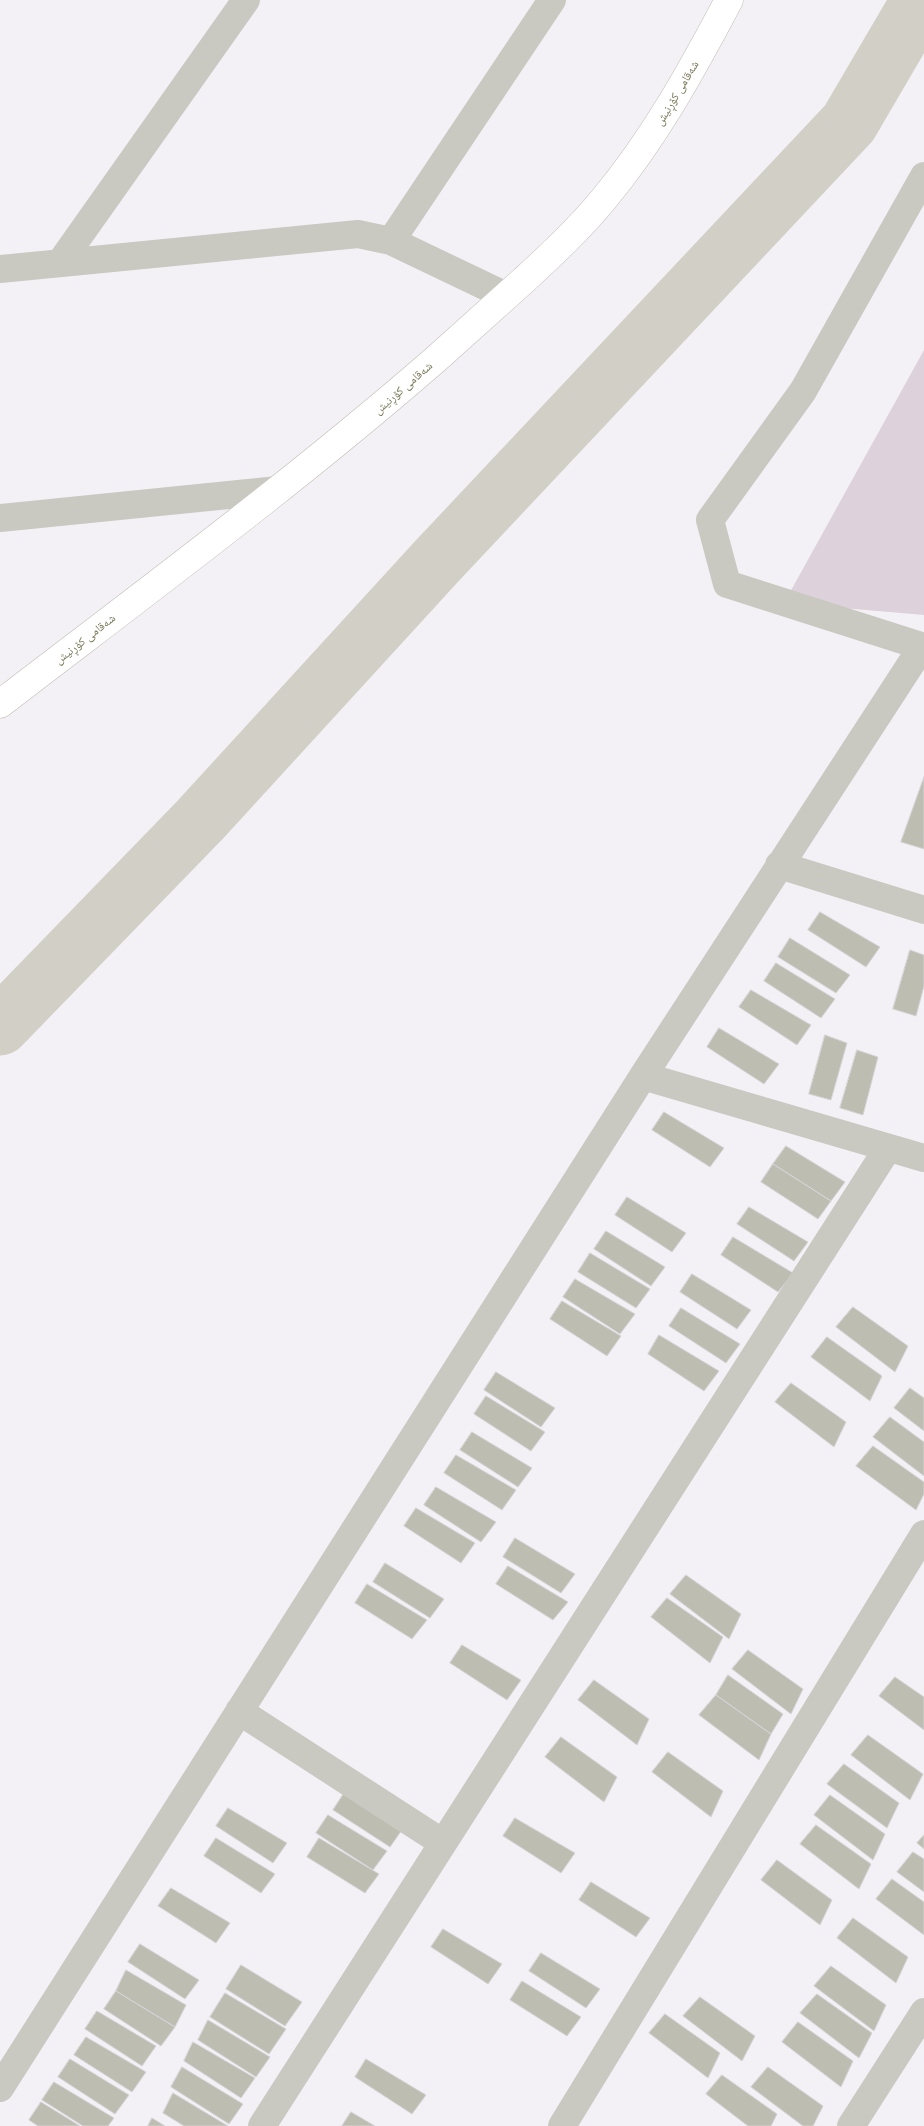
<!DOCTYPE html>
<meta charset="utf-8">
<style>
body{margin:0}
canvas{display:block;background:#f3f1f5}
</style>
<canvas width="924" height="2126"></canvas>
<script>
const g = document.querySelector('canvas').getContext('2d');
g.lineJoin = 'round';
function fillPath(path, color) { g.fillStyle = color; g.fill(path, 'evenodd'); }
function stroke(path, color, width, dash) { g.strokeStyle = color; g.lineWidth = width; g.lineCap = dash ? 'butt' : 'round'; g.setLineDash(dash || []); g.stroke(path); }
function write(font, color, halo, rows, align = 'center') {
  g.font = font + ' Lato,"Noto Naskh Arabic",sans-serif'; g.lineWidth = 5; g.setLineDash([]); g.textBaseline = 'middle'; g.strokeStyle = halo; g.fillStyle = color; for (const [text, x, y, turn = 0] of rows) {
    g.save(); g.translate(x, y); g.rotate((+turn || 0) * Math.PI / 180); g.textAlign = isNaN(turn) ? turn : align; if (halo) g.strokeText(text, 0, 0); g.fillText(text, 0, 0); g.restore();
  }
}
fillPath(new Path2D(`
 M924,350V615L784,603Z`), '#ddd2dc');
stroke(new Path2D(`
 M0,1026L200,820L437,561L849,123L921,0`), '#d2d0c6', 59);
const building = new Path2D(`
 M924,777V849L901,842Z
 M820,912L880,947L866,967L808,930Z
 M790,938L850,975L836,993L778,957Z
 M910,950L924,955V986L916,1016L893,1009Z
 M776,963L835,999L821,1018L764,981Z
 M751,990L811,1025L797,1045L739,1007Z
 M719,1028L779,1064L764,1084L707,1047Z
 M825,1035L847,1043L831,1100L809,1094Z
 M857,1050L878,1057L863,1115L840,1108Z
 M664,1112L724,1148L710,1167L652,1130Z
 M786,1146L845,1182L831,1201L773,1164Z
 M773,1164L831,1201L818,1219L761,1182Z
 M627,1197L686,1233L672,1252L615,1215Z
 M749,1207L808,1242L794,1261L737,1224Z
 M606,1231L665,1267L651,1286L594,1249Z
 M733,1237L793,1273L778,1292L721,1255Z
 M590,1253L650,1289L636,1308L578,1272Z
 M692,1274L751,1310L737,1329L680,1292Z
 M575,1279L635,1314L620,1334L563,1297Z
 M562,1301L621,1336L607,1356L550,1319Z
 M853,1307L908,1346L895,1372L836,1327Z
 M681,1308L740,1344L726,1363L669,1326Z
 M659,1335L719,1371L704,1391L648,1354Z
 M827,1337L882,1376L870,1401L811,1357Z
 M496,1372L555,1408L541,1427L484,1390Z
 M791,1383L846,1422L834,1447L775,1402Z
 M910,1388L924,1398V1431L894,1408Z
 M486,1396L545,1432L531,1451L474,1414Z
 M890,1417L924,1442V1476L873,1437Z
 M472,1432L532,1468L518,1487L460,1450Z
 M873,1446L924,1482V1494L916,1510L856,1466Z
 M456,1455L516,1490L502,1510L444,1473Z
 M436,1487L496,1522L481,1542L424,1505Z
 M416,1508L475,1543L461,1563L404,1526Z
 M515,1538L575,1574L561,1593L503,1557Z
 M385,1563L444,1599L430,1618L373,1582Z
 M508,1566L568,1602L553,1620L496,1584Z
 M686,1575L741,1614L729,1639L670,1594Z
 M367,1584L427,1620L412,1639L355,1603Z
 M667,1598L723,1637L710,1663L651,1617Z
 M462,1645L521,1680L507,1700L450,1663Z
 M748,1650L803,1689L791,1714L732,1669Z
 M728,1675L783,1714L771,1734L716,1695Z
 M895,1677L924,1697V1730L879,1696Z
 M594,1680L649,1719L637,1745L578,1700Z
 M716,1695L771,1734L759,1760L699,1715Z
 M868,1735L923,1774L910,1800L851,1755Z
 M561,1737L617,1777L604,1802L545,1757Z
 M668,1752L723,1791L711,1817L652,1772Z
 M844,1764L899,1803L887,1828L827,1784Z
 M345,1792L404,1827L390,1847L333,1810Z
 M830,1795L885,1834L873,1860L814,1815Z
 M228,1808L287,1843L273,1863L216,1826Z
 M328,1815L387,1851L373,1870L316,1833Z
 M515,1818L575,1853L561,1873L503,1836Z
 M816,1825L871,1864L859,1889L800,1844Z
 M924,1835V1849L917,1843Z
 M216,1838L275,1874L261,1893L204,1856Z
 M319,1838L379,1874L365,1893L307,1857Z
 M913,1852L924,1859V1892L897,1872Z
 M777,1860L832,1900L820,1925L761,1880Z
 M892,1879L924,1902V1935L876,1899Z
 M591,1882L650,1918L636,1937L579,1900Z
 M171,1888L230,1923L216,1943L158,1906Z
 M853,1918L908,1957L896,1983L837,1938Z
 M443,1929L502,1964L488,1984L431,1947Z
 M140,1944L199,1980L185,1999L128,1962Z
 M541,1953L600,1989L586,2008L529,1971Z
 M241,1965L302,2002L285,2026L226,1989Z
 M831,1966L886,2005L874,2031L814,1986Z
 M126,1970L186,2005L175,2027L116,1991Z
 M522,1981L581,2017L567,2036L510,2000Z
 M116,1991L175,2027L161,2046L104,2009Z
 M225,1993L286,2029L269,2054L210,2017Z
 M817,1994L872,2033L859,2058L800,2013Z
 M700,1997L755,2036L742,2061L683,2016Z
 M97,2011L156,2046L142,2066L85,2029Z
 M665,2014L720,2053L708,2078L649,2033Z
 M208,2020L270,2057L256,2077L198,2040Z
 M798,2022L853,2061L841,2087L782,2042Z
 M86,2037L146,2072L132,2092L74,2055Z
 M193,2042L255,2078L241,2098L184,2061Z
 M70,2059L129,2095L115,2114L58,2077Z
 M366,2059L426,2095L412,2114L355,2077Z
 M182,2067L243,2104L229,2124L171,2087Z
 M768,2067L823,2106L813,2126H803L751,2087Z
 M722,2075L777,2114L771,2126H748L706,2094Z
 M54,2082L114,2118L108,2126H83L42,2100Z
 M173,2093L228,2126H184L163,2113Z
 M41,2102L80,2126H38L29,2120Z
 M351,2112L375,2126H342Z
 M152,2118L165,2126H148Z`);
fillPath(building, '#bebdb2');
stroke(building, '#d5d4d6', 1);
const secondary = new Path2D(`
 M0,704C147,591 296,481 436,359C465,333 494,307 524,280C552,254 579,229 603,200C654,139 692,70 729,0`);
stroke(secondary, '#bebeb4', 29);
stroke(new Path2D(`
 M924,176L803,391L710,520L727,584L924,647
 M391,241L552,0
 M60,263L246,0
 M0,269L358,234L391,241L506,296
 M0,518L278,490
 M779,865L924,910
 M643,1076L924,1158
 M239,1711L443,1843
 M0,2088L643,1076L922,647
 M262,2126L888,1148
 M562,2126L924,1534
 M851,2126L924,2012`), '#c9c9c2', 28);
stroke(secondary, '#fff', 28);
write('12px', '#78785a', '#fff', [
 ["شەقامی کۆڕنیش",677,93,-59],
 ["شەقامی کۆڕنیش",403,388,-41],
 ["شەقامی کۆڕنیش",85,639,-38]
]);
</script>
